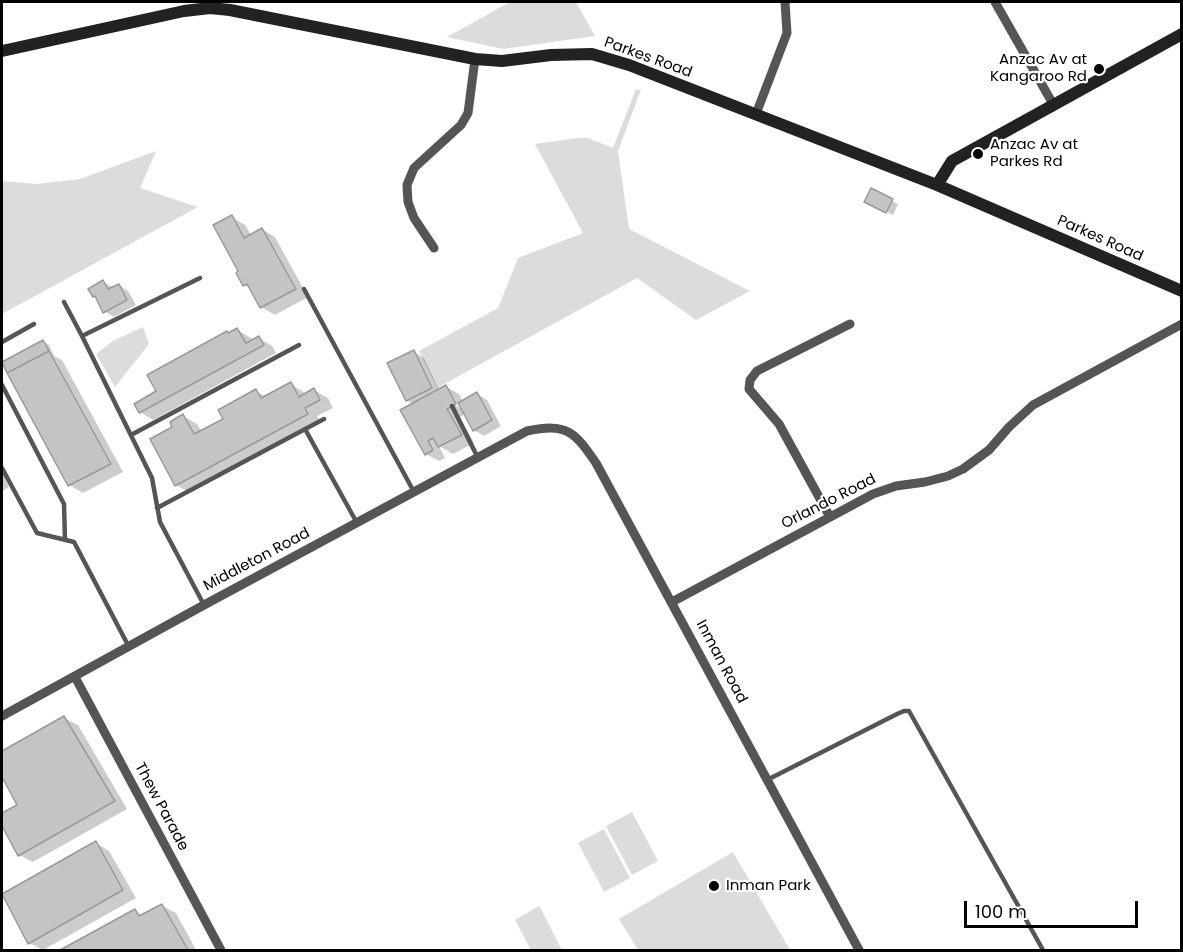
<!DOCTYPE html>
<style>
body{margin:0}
#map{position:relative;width:1183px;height:952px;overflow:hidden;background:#fff;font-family:Poppins,sans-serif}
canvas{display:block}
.frame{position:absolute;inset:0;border:3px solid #000;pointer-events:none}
.scale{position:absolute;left:964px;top:901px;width:174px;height:27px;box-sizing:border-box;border:3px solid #000;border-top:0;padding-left:8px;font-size:18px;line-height:21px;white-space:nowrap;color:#000;-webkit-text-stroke:4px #fff;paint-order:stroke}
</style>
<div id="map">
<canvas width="1183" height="952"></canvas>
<div class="frame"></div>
<div class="scale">100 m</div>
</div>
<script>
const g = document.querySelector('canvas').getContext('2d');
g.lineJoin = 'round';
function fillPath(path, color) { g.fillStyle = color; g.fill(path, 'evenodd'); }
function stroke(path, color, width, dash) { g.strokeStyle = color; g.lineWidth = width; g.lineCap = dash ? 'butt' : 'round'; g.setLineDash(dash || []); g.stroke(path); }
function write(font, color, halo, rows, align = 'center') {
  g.font = font + ' Poppins,sans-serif'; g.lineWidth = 4.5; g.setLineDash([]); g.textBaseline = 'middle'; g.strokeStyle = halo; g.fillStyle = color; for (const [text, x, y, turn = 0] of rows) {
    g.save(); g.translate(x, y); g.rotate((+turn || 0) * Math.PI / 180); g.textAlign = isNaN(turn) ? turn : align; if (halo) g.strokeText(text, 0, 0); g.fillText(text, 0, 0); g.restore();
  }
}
fillPath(new Path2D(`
 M510,2H576L595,36L503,49L447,37Z
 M636,89L641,90L618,151L629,229L750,291L696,320L637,278L437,388L419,351L498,308L518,258L583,233L535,144L577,138H588L613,148Z
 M156,151L140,188L198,207L2,314V181L36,184L80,179Z
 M143,327L149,344L115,387L96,354L113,341Z
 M632,812L658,861L632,875L606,826Z
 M604,829L630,878L604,892L578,843Z
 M733,852L790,950H638L619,919Z
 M539,906L540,907L562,950H531L515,920Z`), '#dcdcdc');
fillPath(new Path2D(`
 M872,190L898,204L893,215L866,201Z
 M232,217L245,225L251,235L262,229L275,237L308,297L275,315L261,307L252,289L244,285L238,273L240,272Z
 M103,282L114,288L119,285L128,291L136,305L114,317L104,311L97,299L94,296Z
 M237,330L251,338L253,341L259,338L272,346L276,353L153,420L140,412L158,392Z
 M43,341L49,345L54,356L62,360L123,472L83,493L69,485Z
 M414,352L424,358L439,390L446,387L459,394L463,402L477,394L487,400L501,426L484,436L474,430L465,414L460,417L474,443L453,454L439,446L445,458L439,461L426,454L413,404L407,400ZM450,399L460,405V408L449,402Z
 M291,384L306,394L314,390L328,398L333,408L317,416L320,422L190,493L176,485L175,427L183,416L197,424L202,432L225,420L256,391L266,397Z
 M2,471L9,487L2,491Z
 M64,718L78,725L127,809L33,862L19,855L2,823V815L19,805L2,774V753Z
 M96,843L109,851L136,898L43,950L29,943Z
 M162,906L176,913L196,950H63L135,911L144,916Z`), '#0003');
const building = new Path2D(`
 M871,188L893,199L886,213L864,202Z
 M232,215L244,238L262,228L296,289L260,308L247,284L243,286L236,273L238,271L213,225Z
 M103,280L108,289L119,284L127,300L103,313L95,296L93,297L88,289Z
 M237,328L246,343L259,336L264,345L139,413L134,404L156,391L147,375L227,331L228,333Z
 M43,340L49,351L7,373L2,362Z
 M414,350L432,388L406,401L387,363Z
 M49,351L111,464L68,486L7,373Z
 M291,382L299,397L314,388L320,400L305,408L308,414L175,486L150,439L172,427L170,422L183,414L194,434L223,419L218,410L256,389L261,398Z
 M446,385L456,404L447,409L462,435L438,447L433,438L428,441L433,450L425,455L400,410Z
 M477,392L492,420L473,431L458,403Z
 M64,716L115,801L18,856L2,826V813L17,805L2,777V751Z
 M96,841L123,890L28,944L2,894Z
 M162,904L188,950H60L135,909L139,916Z`);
fillPath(building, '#c4c4c4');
stroke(building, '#999', 1.5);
stroke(new Path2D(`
 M200,278L82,336L152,478L160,522L204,605
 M304,289L414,492
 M64,302L82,336
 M2,342L34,324
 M2,385L64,504L65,540
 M452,406L478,458
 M305,429L357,523
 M131,435L299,345
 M2,468L37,533L74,542L129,647
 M157,508L324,419
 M767,780L897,714L904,711H909L1043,950`), '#555', 4.5);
stroke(new Path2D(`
 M995,2L1053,104
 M756,114L787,33L785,2
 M434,248L414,218L408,202L407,185L414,168L461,125L468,113L475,59
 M830,517L779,424L749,389L750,380L757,371L850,324
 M672,602L873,494L896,486L925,482L948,476L963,469L989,450L1009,427L1033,405L1182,324
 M75,677L221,950
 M2,716L204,605L527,431C567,423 574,431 596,463L859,950`), '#555', 9);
stroke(new Path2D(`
 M2,51L184,11L210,8L230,10L475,59L502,61L551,55L592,54L629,65L937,185L1182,291
 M937,185L952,161L1182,34`), '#222', 12);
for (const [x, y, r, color] of [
 [1099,69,6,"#000"],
 [978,154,6,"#000"],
 [714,886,6,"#000"]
]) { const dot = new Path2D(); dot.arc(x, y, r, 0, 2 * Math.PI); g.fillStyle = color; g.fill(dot); stroke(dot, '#fff', 2); }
write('15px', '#000', '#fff', [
 ["Parkes Road",648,58,20],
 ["Parkes Road",1100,239,24],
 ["Orlando Road",829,502,-27],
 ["Middleton Road",257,560,-28],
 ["Inman Road",721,662,62],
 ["Thew Parade",161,807,62]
]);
write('15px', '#000', '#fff', [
 ["Anzac Av at",1087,60,"right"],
 ["Kangaroo Rd",1087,77,"right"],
 ["Anzac Av at",990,145],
 ["Parkes Rd",990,162],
 ["Inman Park",726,886]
], 'left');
</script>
